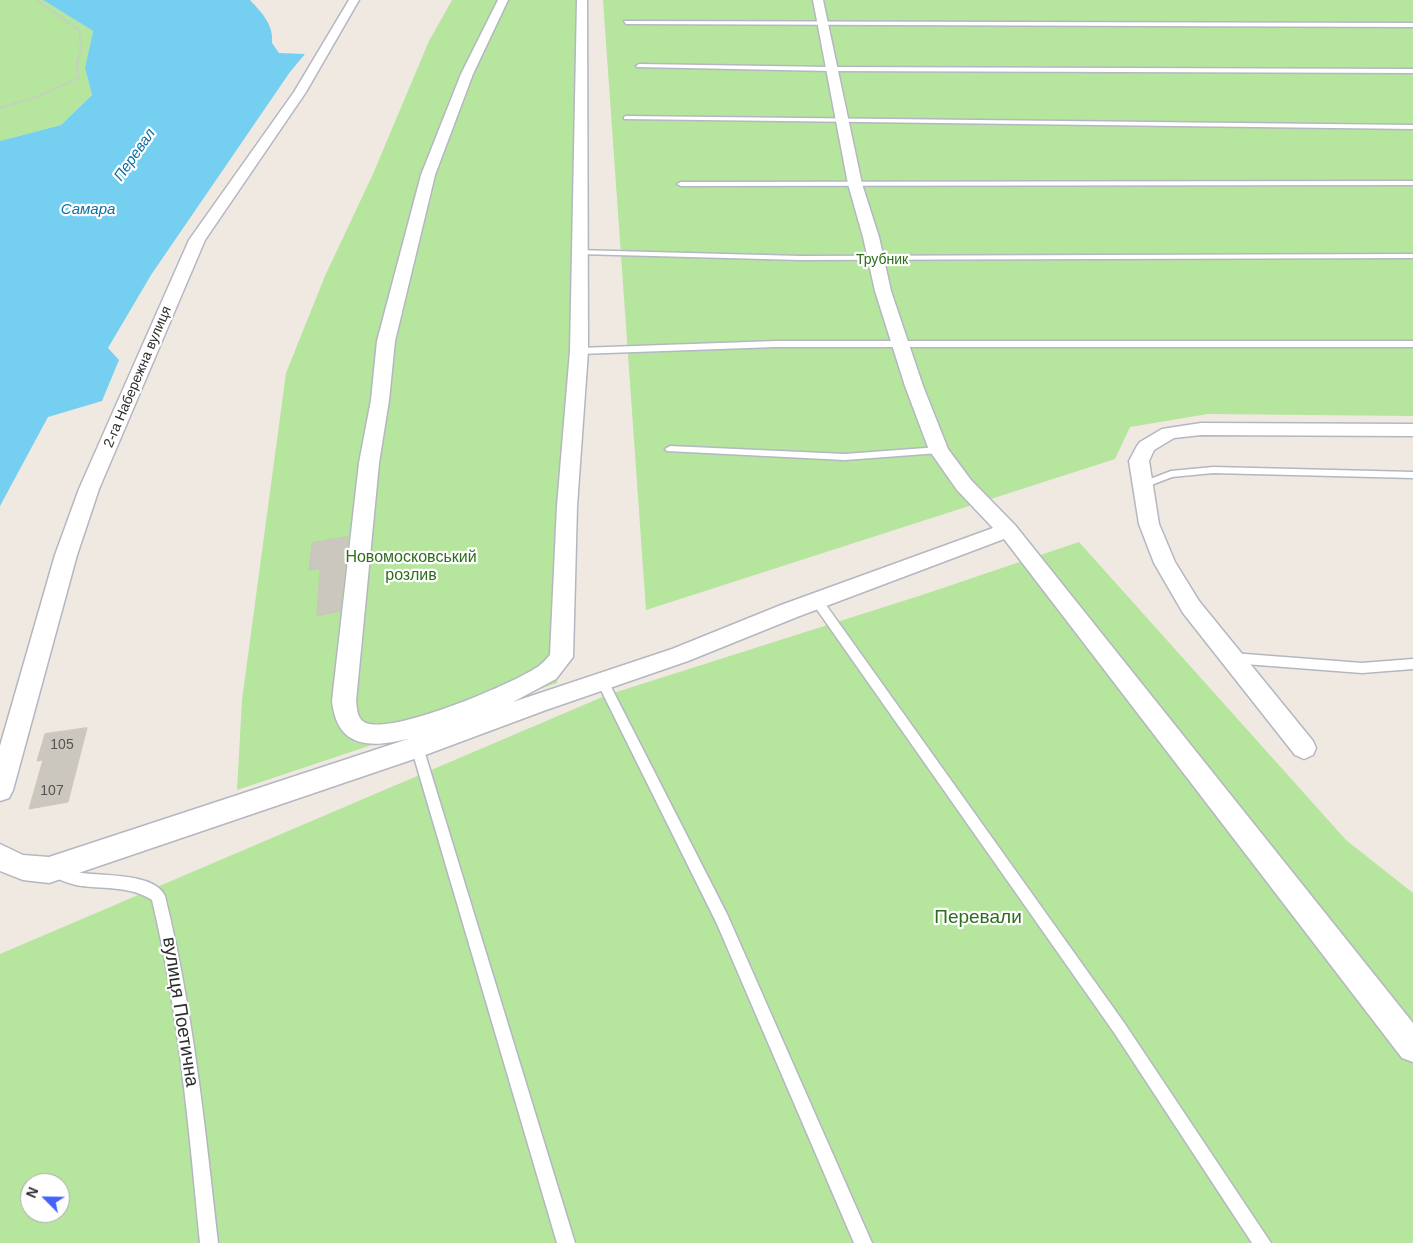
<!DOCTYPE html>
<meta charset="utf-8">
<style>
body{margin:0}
#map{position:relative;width:1413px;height:1243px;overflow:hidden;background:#efe9e1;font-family:Helvetica,sans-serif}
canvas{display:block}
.north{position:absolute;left:20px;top:1173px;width:50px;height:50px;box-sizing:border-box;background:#fff;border:1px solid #ababab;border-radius:50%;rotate:293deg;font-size:14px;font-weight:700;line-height:20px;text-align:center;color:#2e2e2e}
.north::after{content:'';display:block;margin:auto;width:18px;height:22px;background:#4264fb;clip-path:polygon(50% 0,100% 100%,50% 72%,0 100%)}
</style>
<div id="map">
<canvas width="1413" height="1243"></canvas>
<div class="north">N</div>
</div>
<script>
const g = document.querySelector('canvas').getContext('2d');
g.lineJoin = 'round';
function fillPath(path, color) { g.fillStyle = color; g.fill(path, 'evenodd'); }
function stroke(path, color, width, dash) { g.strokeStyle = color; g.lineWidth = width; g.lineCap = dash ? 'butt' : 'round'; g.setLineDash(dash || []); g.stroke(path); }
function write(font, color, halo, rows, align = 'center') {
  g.font = font + ' Helvetica,sans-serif'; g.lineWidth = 4.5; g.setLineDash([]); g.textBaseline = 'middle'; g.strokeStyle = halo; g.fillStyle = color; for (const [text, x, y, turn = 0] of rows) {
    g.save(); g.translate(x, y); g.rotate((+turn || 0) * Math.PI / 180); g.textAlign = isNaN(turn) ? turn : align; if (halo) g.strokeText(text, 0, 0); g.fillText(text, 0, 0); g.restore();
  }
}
fillPath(new Path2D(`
 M0,0H43L93,31L85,68L92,95L61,125L0,141Z
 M452,0H578L573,270L562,512L557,683L237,790L242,700L286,373L325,276L373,174L429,41Z
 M603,0H1413V416L1208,414L1130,427L1115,459L646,610Z
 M1079,542L1346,840L1413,893V1243H0V954L607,695L922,595ZM30,1183H60V1213H30Z`), '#b6e59e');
fillPath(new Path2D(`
 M43,0H250C262,13 274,25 272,43L279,53L305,54L290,72L151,275L108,348L119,360L102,401L48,417L0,506V141L61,125L92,95L85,68L93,31Z`), '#75cff0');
const building = new Path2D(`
 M348,537L340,611L317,616L320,569L309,570L312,543Z
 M87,728L68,802L29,809L43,760L37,761L45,734Z`);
fillPath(building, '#cbc7bf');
stroke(building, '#cbc5ba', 1);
const service = new Path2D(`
 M624,21L1413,23V27L626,24Z
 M639,64L830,67L1413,69V73L830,71L637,67L636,66Z
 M626,116L1413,125V129L624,119V117Z
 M1413,181V185L681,186L677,184L681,182Z
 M576,250L801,256L1413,254V258L801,260L579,254H576Z
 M776,341H1413V347H776L579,354L575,351L579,348Z
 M670,446L845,454L939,447L944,450L939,453L845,460L667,451L665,449Z
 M1213,467L1413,472V478L1213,473L1172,477L1141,489L1136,486L1137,484L1171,471Z
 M817,597L821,598L1125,1024L1271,1243H1252L1115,1034L813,604L811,601Z
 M1232,653L1362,663L1413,659V669L1362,673L1232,663L1228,661L1226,658L1228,655Z
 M602,675L606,677L727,914L872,1243H854L717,924L596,680L598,677Z
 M417,742L421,743L423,747L575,1243H557L411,747L413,743Z
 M56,866C65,868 73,872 82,873C103,876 155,873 165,896C193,1010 205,1126 218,1243H200C189,1128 179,1013 152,900C130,886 107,889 82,886C72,885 61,880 51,876L49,872L51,868Z`);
const minor = new Path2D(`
 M349,0H359L306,92L205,240L99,489L77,555L13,790L9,798L0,801V746L55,555L79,489L189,240L294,92Z
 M498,0H508L473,74L435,175L395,341L389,400L379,463L356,701C357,708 357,718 364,722C389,737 515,683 539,666C543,663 546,659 550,655L557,506L570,351L577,0H587L588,351L577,506L573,657L556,679L513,702L672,649L781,605L993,528L957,490L929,450L905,386L875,291L863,237L848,184L813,0H823L862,184L879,237L891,291L923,386L948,449L971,480L1015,525L1413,1023V1062L1402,1058L1004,539L797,617L688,661L546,710L417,758L49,883L23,880L0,871V844L23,855L49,857L411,738C373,748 337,750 332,701L359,463L371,400L377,341L421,175L461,74Z
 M1201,423L1413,424V436L1201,435L1174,438L1154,450L1149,461L1159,524L1175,562L1199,601L1313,741L1316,748L1313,755L1304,759L1295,755L1183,613L1154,563L1139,524L1129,461L1137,446L1140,442L1162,429Z`);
stroke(service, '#b4b7c1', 3);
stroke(minor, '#b4b7c1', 3);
stroke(new Path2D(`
 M0,108L39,96L79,78L77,65L81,47L79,30L36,0`), '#c9c9c9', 2, [2, 1]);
fillPath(service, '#fff');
fillPath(minor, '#fff');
write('14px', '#2c6e1b', '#fff', [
 ["Трубник",882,260]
]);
write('14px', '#2e2e2e', '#fff', [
 ["2-га Набережна вулиця",138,377,-67]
]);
write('14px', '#555452', null, [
 ["105",62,745],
 ["107",52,791]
]);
write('italic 15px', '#0d6fa3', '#fff', [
 ["Перевал",135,155,-55],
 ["Самара",88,210]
]);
write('16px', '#2c6e1b', '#fff', [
 ["Новомосковський",411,558],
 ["розлив",411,576]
]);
write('19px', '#2c6e1b', '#fff', [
 ["Перевали",978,918]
]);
write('19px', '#2e2e2e', '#fff', [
 ["вулиця Поетична",180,1012,81]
]);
</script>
